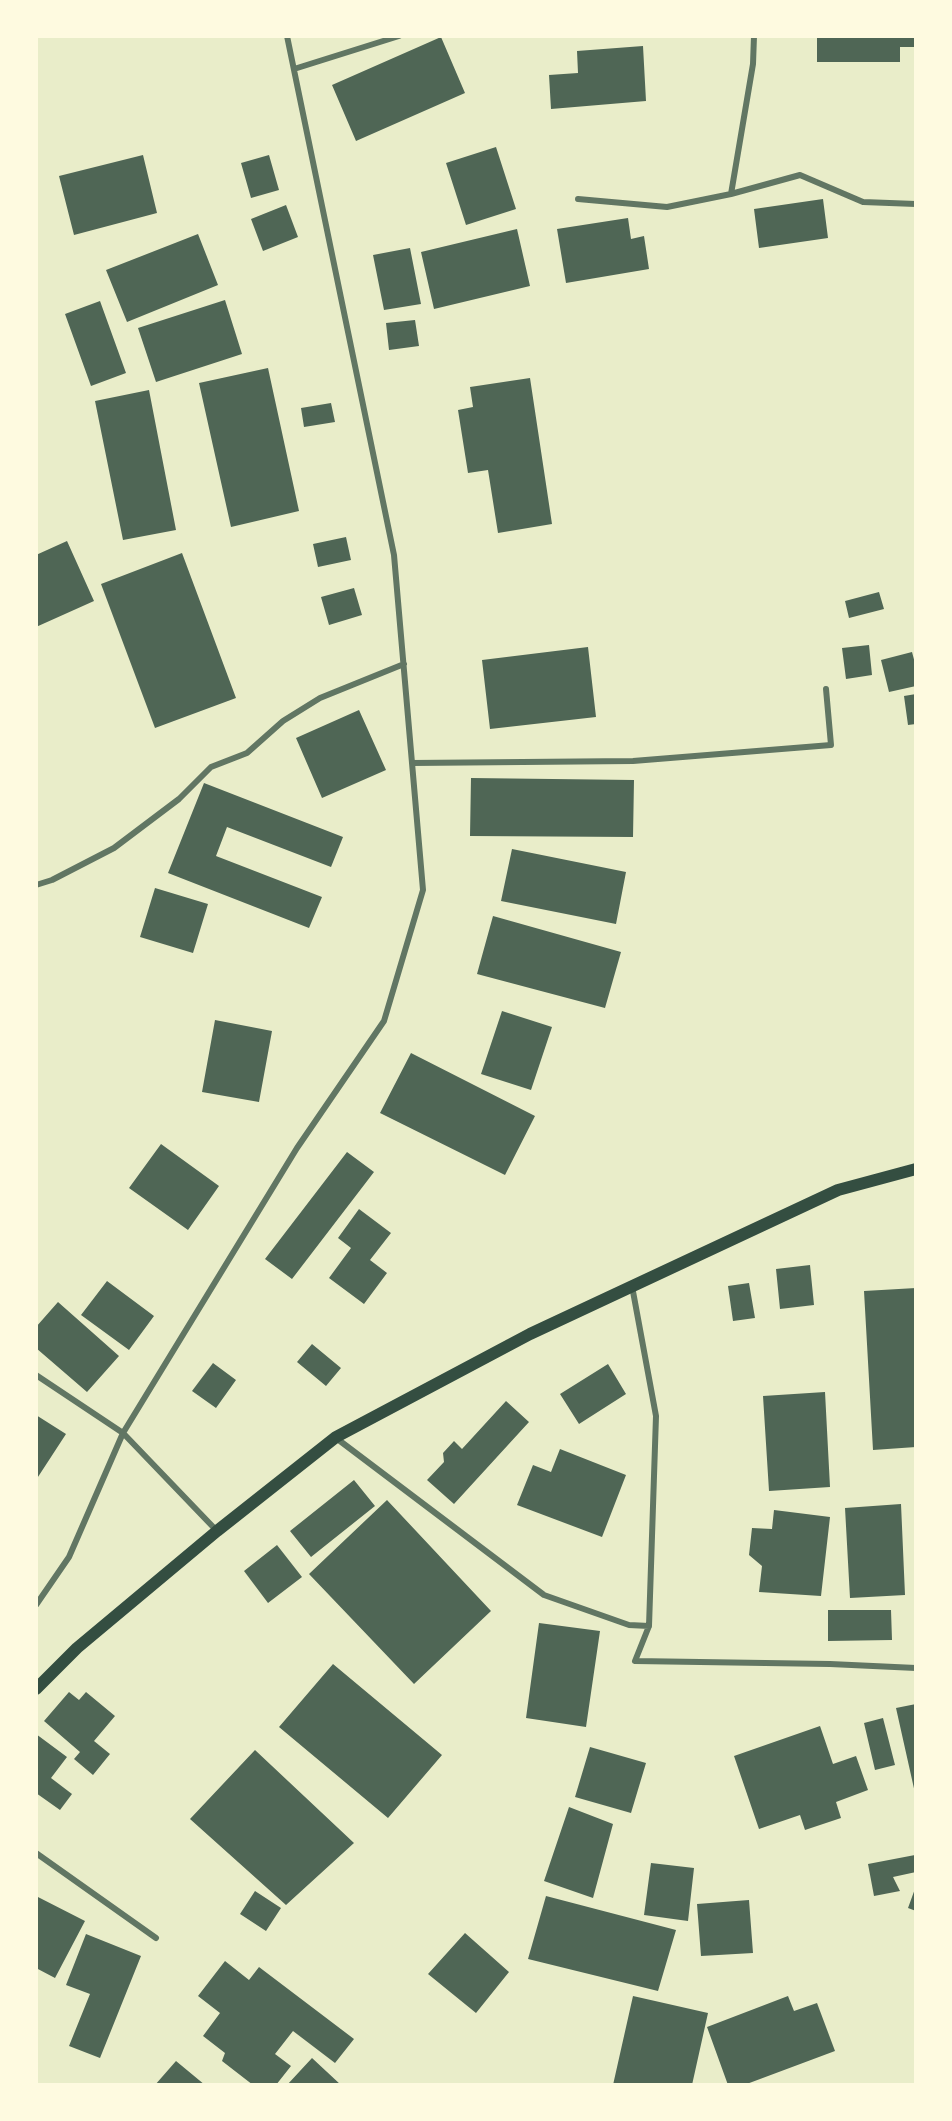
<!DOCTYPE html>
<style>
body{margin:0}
#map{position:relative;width:952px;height:2121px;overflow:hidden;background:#e9edc9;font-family:"PT Sans",sans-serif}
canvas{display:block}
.frame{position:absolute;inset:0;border:38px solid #fefae0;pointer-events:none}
</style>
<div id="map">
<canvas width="952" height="2121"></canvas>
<div class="frame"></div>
</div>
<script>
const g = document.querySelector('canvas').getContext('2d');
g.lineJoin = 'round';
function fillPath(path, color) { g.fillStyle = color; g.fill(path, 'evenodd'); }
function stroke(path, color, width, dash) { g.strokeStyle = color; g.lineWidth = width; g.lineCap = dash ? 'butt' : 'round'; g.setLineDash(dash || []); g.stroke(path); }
fillPath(new Path2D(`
 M817,36H916V47H900V62H817Z
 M441,37L465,93L356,141L332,85Z
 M643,46L646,101L551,109L549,75L578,73L577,51Z
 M496,147L516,209L466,225L446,163Z
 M143,155L157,213L74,235L59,176Z
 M269,155L279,190L251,198L241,163Z
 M823,199L828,238L759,248L754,209Z
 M286,205L298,237L263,251L251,219Z
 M628,218L631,239L644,236L649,269L566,283L557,229Z
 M517,229L530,286L434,309L421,252Z
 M198,234L218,285L127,322L106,270Z
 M410,248L421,304L384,310L373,255Z
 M225,300L242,354L156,382L138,328Z
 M100,301L126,373L91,386L65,314Z
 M415,320L419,346L389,350L386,323Z
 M268,368L299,511L231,527L199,383Z
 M530,378L552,524L498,533L488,470L468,473L458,410L473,407L470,387Z
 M149,390L176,530L123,540L95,401Z
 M331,403L335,422L304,427L301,408Z
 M346,537L351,560L318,567L313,544Z
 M67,541L94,601L36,627V555Z
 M182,553L236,698L155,728L101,584Z
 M354,588L362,615L329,625L321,597Z
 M879,592L884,609L849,618L845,601Z
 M869,645L872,675L846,679L842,648Z
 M588,647L596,717L490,729L482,660Z
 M912,652L916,667V686L889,692L881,660Z
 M916,694V724L908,725L904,696Z
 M359,710L386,770L322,798L296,738Z
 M471,778L634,780L633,837L470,836Z
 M204,783L343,837L331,867L227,827L216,856L322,897L309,928L168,873Z
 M512,849L626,872L616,924L501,901Z
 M155,888L208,904L193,953L140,937Z
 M493,916L621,952L605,1008L477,974Z
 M502,1011L552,1027L531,1090L481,1074Z
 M215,1020L272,1031L259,1102L202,1092Z
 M411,1053L535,1116L505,1175L380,1113Z
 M161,1144L219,1186L188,1230L129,1188Z
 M347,1152L374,1172L292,1279L265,1259Z
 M359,1209L391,1233L370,1260L387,1273L364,1304L329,1278L351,1248L338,1238Z
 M810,1265L814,1305L780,1309L776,1269Z
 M107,1281L154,1316L129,1350L81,1315Z
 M749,1283L755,1318L733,1321L728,1286Z
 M916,1288V1447L873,1450L864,1291Z
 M58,1302L119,1356L87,1392L36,1348V1327Z
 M312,1344L341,1368L326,1386L297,1362Z
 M213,1363L236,1380L216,1408L192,1391Z
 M608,1364L626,1394L579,1424L560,1394Z
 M825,1392L830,1487L769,1491L763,1396Z
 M506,1401L529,1422L454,1504L427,1480L444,1462L443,1453L454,1441L462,1449Z
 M36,1415L66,1434L36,1480Z
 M560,1449L626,1475L602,1537L517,1505L533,1465L551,1472Z
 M354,1480L375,1506L311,1557L290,1531Z
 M387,1500L491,1611L414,1684L309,1574Z
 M901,1504L905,1595L850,1598L845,1508Z
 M774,1510L830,1517L821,1596L759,1592L762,1566L749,1555L752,1528L772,1529Z
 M277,1545L302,1577L268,1603L244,1571Z
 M828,1610H891L892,1640L828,1641Z
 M539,1623L600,1631L586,1727L526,1718Z
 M333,1664L442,1755L388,1818L279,1727Z
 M69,1692L79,1700L86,1692L115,1716L94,1741L110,1754L93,1775L74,1759L80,1752L44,1721Z
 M916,1704V1793H915L896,1708Z
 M883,1718L895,1765L875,1770L864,1723Z
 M820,1726L833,1764L856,1756L868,1790L836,1802L841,1818L805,1830L800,1815L759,1829L734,1756Z
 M36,1734L67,1757L51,1778L72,1794L60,1810L36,1793Z
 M590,1747L646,1763L631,1813L575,1797Z
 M255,1750L354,1843L286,1905L190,1819Z
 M569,1807L613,1824L593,1898L544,1881Z
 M915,1855L916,1872L893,1877L900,1891L874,1896L868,1864Z
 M651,1863L694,1868L688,1921L644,1915Z
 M916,1886V1911L908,1908Z
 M255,1891L281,1908L266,1931L240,1914Z
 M36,1896L85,1921L55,1978L36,1968Z
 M546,1896L676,1930L658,1991L528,1959Z
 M749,1900L753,1953L701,1956L697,1904Z
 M465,1933L509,1972L476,2013L428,1974Z
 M86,1934L141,1956L100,2058L69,2046L90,1994L66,1985Z
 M225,1961L249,1980L259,1967L354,2039L335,2063L293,2031L275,2054L291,2066L276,2085H253L222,2061L225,2053L203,2036L220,2013L198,1996Z
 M633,1996L708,2013L692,2085H613Z
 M788,1996L794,2011L817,2003L835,2051L744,2085H728L707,2027Z
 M312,2058L341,2085H287Z
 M176,2061L205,2085H155Z`), '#4f6655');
stroke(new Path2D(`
 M294,69L399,36
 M731,194L753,64L754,36
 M578,199L667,207L731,194L800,175L863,202L916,204
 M412,763L633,761L831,745L826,689
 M36,885L52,880L114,848L179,799L211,767L247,753L283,721L320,698L404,664
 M632,1286L656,1416L649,1626L635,1661L830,1664L916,1668
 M36,1375L123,1433L217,1531
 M336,1438L544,1595L629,1625L649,1626
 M36,1605L69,1557L123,1433L297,1148L384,1021L423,890L394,555L287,36
 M36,1853L156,1938`), '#617663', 6);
stroke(new Path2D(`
 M36,1689L77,1648L217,1531L336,1437L530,1334L838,1190L916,1169`), '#344e41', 12);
</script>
